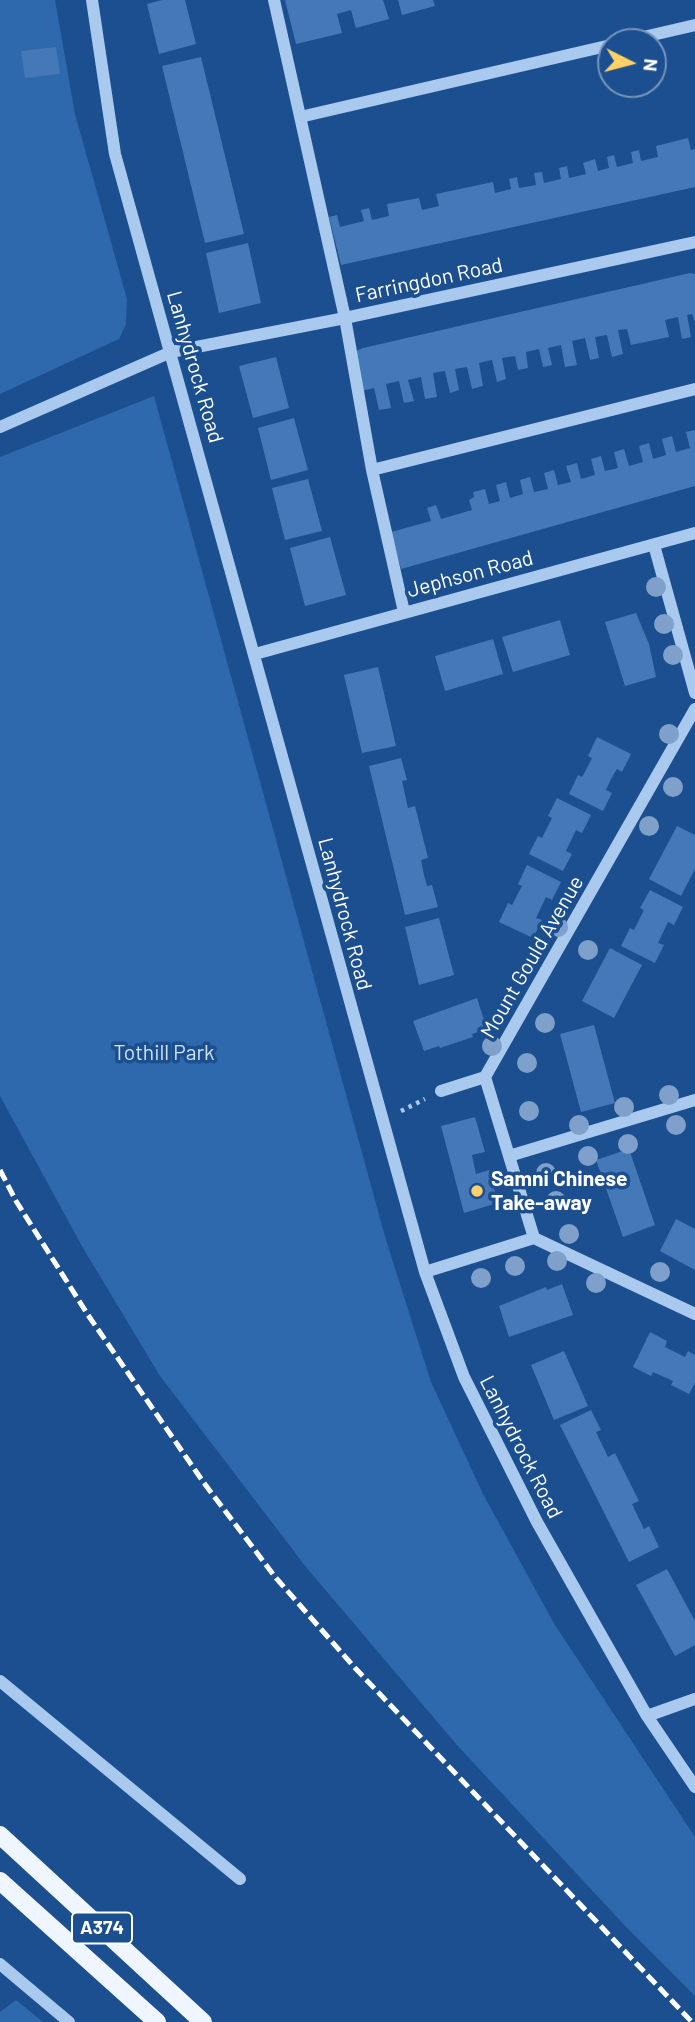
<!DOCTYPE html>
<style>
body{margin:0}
#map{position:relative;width:695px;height:2022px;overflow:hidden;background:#1b4f8f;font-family:Barlow,sans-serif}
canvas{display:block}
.north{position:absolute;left:597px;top:28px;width:70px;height:70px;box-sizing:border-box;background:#1b4f8f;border:2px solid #7695bc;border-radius:50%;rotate:96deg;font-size:19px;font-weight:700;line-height:28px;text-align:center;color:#fff}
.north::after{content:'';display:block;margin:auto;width:24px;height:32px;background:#ffd166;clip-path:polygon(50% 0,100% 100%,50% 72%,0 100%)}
</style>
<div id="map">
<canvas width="695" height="2022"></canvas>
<div class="north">N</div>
</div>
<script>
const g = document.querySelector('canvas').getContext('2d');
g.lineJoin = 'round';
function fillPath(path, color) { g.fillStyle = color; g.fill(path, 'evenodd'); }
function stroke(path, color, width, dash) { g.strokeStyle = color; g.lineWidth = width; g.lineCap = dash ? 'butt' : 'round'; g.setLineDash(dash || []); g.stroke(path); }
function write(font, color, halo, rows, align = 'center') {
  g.font = font + ' Barlow,sans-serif'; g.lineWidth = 7; g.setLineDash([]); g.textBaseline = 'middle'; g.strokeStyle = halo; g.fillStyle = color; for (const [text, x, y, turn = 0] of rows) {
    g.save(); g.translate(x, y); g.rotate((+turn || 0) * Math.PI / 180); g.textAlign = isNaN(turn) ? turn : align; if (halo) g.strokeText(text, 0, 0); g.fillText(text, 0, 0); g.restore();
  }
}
fillPath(new Path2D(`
 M0,0H55L75,114L127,299L126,324L119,339L0,394Z
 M154,396L386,1240L431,1382L484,1496L555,1625L695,1837V1996L628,1929L456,1744L306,1567L160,1376L83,1248L0,1096V457Z
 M16,2000L43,2022H0V2012Z`), '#2e69ad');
fillPath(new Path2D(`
 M162,0H185L196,44L159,54L147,4Z
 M285,0H383L389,19L356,28L351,10L337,14L342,33L296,44Z
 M398,0H433L435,6L402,15Z
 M56,47L60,74L25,78L21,51Z
 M201,57L244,234L205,243L162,66Z
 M688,138L691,150L695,149V187L341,265L329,217L337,215L340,227L364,221L361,210L369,208L372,220L389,216L387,204L419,198L422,210L439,206L436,194L493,182L495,193L511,189L509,179L517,177L519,188L536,185L534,173L542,172L544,183L561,179L559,168L567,166L569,178L586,174L583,163L595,159L598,171L609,168L607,157L614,155L617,167L633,163L631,152L639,150L641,161L658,157L656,146Z
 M248,243L261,303L219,313L206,253Z
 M690,273L695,274V322L692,314L687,315L691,337L682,339L678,317L665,320L669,337L631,345L627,329L618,330L623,354L612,357L607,335L595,337L599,358L590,360L585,338L572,341L577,365L565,367L561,345L548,348L552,365L543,367L539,349L526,352L528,368L518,370L515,356L502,358L506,379L497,382L492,360L479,363L483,386L472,389L467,367L455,369L459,390L450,393L445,371L433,373L437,397L425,399L421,377L408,380L414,401L404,403L399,381L386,384L391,408L379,410L374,388L362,391L354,352L363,348Z
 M276,357L289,408L253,418L239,366Z
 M294,418L308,470L271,480L258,428Z
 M695,430V486L401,569L391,532L431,521L427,508L436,505L441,519L472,510L469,500L474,497L473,492L485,489L489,504L500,501L496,485L506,482L510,498L523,494L520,480L530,477L534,492L548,489L544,473L554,470L558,485L571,482L566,466L577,463L581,479L595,475L591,459L601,456L605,471L618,468L614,452L624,449L629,466L643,462L639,446L649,443L653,459L666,455L662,439L672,436L676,452L690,448L686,432Z
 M308,479L322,531L285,540L272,488Z
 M330,537L346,595L305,606L290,548Z
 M636,613L649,644L656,677L625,686L605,622Z
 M560,620L570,655L513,672L502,637Z
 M493,639L503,674L445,691L435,656Z
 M378,667L396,746L362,753L344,675Z
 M597,737L631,754L622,772L617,769L611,779L606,790L612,793L603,811L569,794L578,775L582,777L587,768L592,758L588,756Z
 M401,758L407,780L402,781L408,808L415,806L428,858L421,860L424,875L427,886L432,885L438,907L405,915L369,766Z
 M557,798L591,815L582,833L576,830L566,851L572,854L563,871L529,854L538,836L542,838L552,818L548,816Z
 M677,826L695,835V869L681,896L649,879Z
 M527,865L561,882L552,900L546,897L536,918L542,920L533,938L499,922L508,903L512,905L522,886L518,884Z
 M650,890L683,907L674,925L668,922L658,943L664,945L655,963L621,946L630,928L634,930L644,910L640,908Z
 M439,918L454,975L419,985L405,927Z
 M610,948L642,965L614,1018L582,1001Z
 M477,998L487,1029L472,1034L473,1037L440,1048L439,1046L424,1051L413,1021Z
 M594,1025L615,1103L581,1112L560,1034Z
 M475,1117L485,1152L472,1155L476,1174L489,1170L498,1203L464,1213L441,1126Z
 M629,1149L655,1225L623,1237L596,1160Z
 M676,1219L695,1229V1270L660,1251Z
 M562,1284L573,1315L509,1337L499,1306L546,1287L547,1290Z
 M650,1332L667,1341L665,1347L685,1357L688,1351L695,1355V1383L689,1394L671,1385L673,1381L653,1372L651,1376L633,1367Z
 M564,1351L588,1406L554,1420L531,1365Z
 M591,1410L601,1430L596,1432L608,1457L615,1453L639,1501L632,1504L644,1529L649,1526L659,1547L629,1562L560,1425Z
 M667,1569L695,1621V1645L675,1656L636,1585Z`), '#4478b7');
stroke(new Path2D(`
 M401,1111L425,1099`), '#a9c9ee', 4.5, [3.5, 5]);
stroke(new Path2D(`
 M92,0L115,154L425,1272L464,1377L537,1522L647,1716L695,1787
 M274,0L345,318L372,470L404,612
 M622,42L695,25
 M300,117L611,45
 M0,427L171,352L345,318L695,242
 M372,470L695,389
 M654,545L695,693
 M255,654L695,533
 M441,1091L485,1077
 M509,1156L695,1100
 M534,1238L485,1077L695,709
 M425,1272L534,1238L695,1314
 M0,1681L240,1879
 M647,1716L695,1699
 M0,1964L69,2022`), '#a9c9ee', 12);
stroke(new Path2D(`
 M0,1835L203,2022
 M0,1881L157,2022`), '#f0f6ff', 18);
stroke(new Path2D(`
 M0,1170L16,1201L88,1315L204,1483L276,1578L356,1669L692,2022`), '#fff', 5, [12, 5]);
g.fillStyle = '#7ea0ca';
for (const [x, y] of [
 [656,587],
 [664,624],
 [673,655],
 [669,734],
 [673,787],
 [649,826],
 [558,927],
 [588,950],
 [545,1023],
 [492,1046],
 [527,1063],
 [669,1095],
 [624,1107],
 [529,1111],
 [579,1125],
 [676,1125],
 [628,1144],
 [588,1156],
 [546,1173],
 [556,1201],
 [569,1234],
 [557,1261],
 [515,1266],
 [660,1272],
 [481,1278],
 [596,1283]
]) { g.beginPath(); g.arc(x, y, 10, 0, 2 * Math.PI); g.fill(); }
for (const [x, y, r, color] of [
 [477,1191,7,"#ffd166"]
]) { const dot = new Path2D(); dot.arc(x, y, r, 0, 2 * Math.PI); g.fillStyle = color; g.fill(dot); stroke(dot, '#1b4f8f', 2.5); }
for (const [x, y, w] of [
 [102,1928,60]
]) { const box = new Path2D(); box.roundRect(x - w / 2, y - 15.5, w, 31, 5); g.fillStyle = '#1b4f8f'; g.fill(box); stroke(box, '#fff', 2); }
write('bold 19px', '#fff', null, [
 ["A374",102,1928]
]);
write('21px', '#fff', '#1b4f8f', [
 ["Farringdon Road",429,280,-12],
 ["Lanhydrock Road",195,367,74],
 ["Jephson Road",470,574,-15],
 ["Lanhydrock Road",345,914,75],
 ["Mount Gould Avenue",532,957,-60],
 ["Lanhydrock Road",521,1447,63]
]);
write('21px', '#cfe3fa', '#1b4f8f', [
 ["Tothill Park",164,1053]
]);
write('bold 21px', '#fff', '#1b4f8f', [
 ["Samni Chinese",491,1179],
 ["Take-away",491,1203]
], 'left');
</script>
